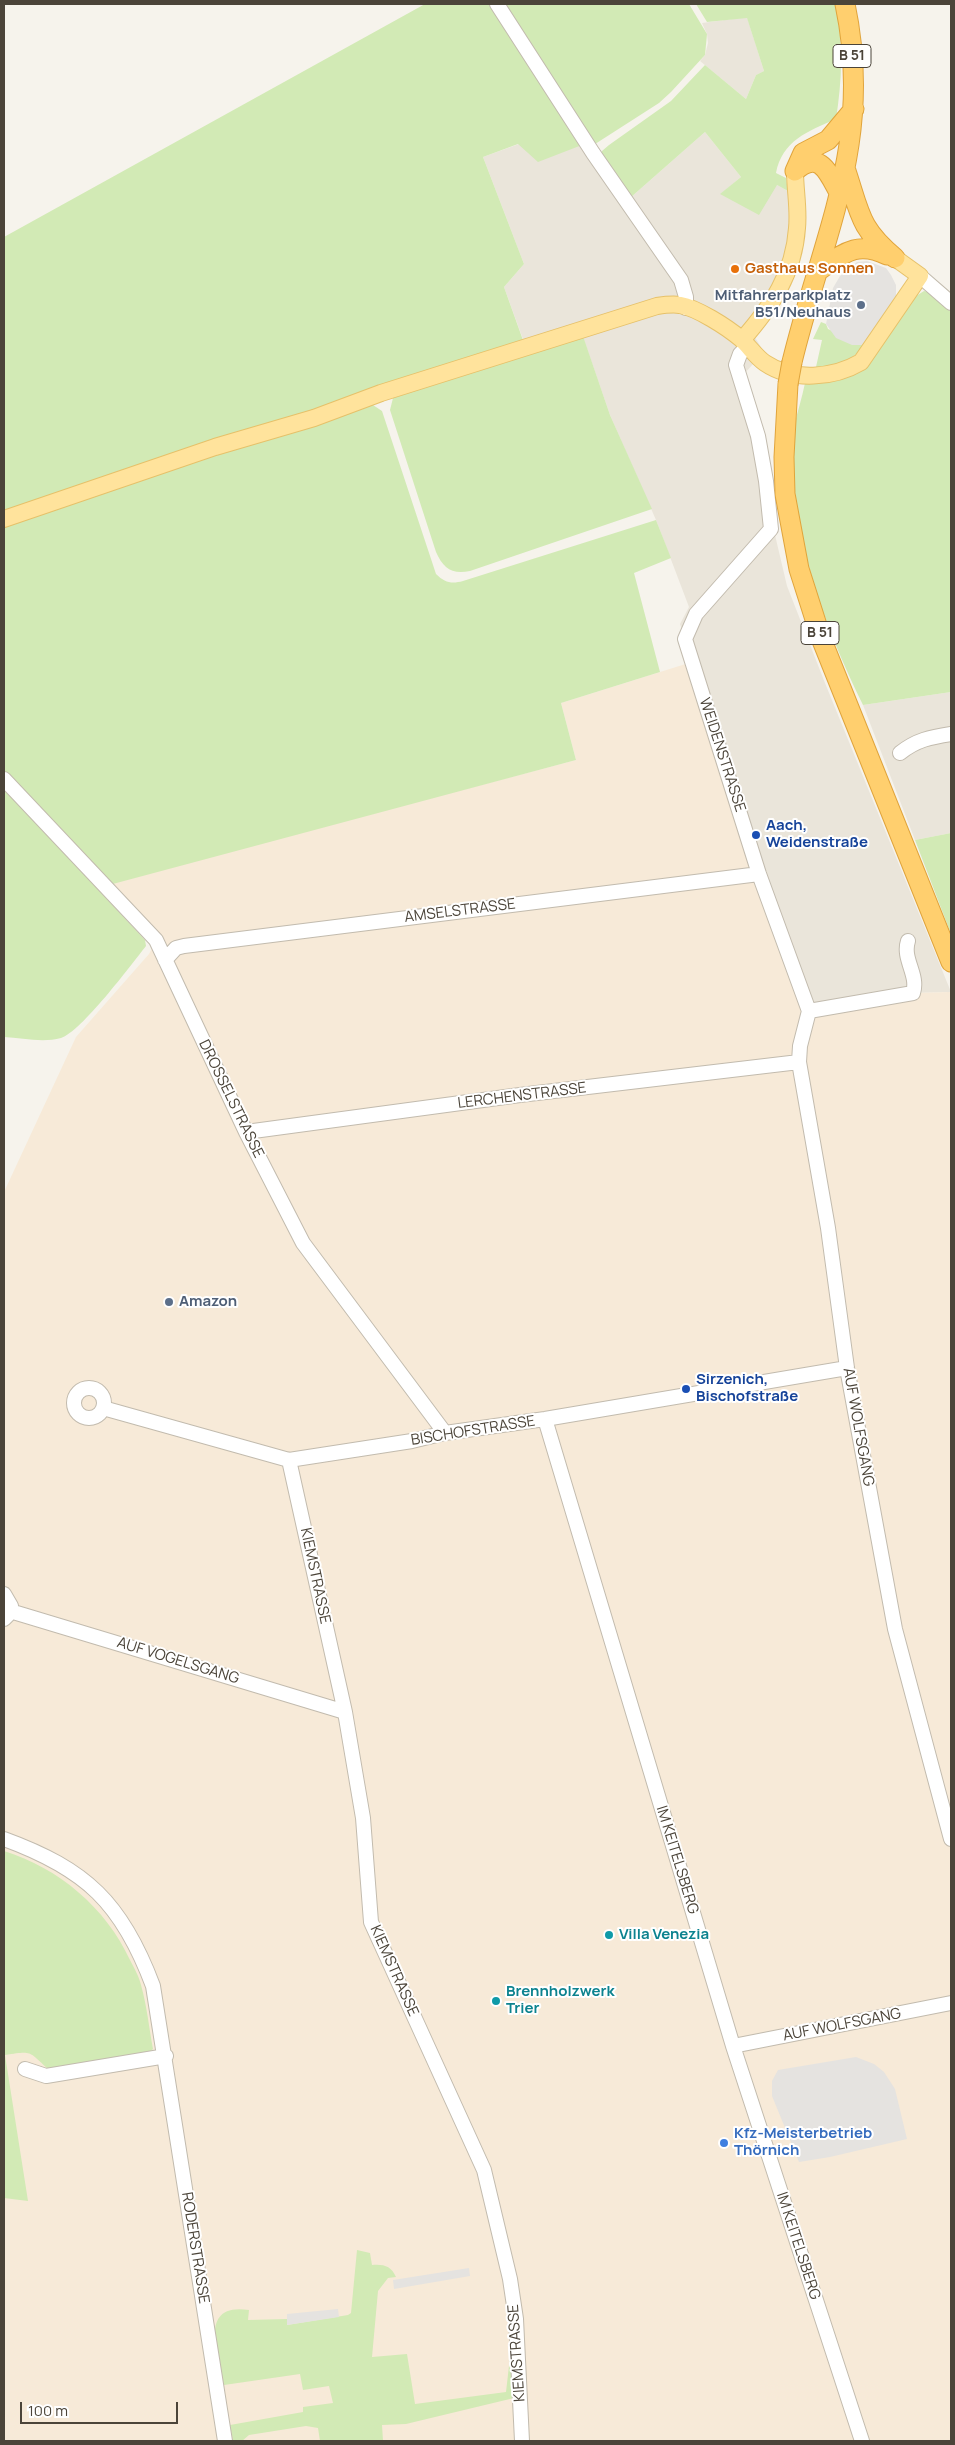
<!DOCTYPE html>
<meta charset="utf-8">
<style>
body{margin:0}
#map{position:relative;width:955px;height:2445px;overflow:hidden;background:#f6f3ec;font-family:Manrope,sans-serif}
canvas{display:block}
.frame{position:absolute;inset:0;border:5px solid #4b4439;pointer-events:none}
.scale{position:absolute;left:20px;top:2402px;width:158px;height:22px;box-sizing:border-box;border:2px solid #4b4439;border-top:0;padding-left:6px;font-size:15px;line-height:18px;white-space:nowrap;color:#4b4439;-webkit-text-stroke:4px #fff;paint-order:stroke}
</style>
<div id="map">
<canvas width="955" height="2445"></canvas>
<div class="frame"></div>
<div class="scale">100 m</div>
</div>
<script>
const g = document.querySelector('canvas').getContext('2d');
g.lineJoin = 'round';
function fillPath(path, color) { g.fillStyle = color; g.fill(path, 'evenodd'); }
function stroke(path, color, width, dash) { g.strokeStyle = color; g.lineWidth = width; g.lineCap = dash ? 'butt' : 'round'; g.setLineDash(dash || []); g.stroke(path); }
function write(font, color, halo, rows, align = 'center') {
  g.font = font + ' Manrope,sans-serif'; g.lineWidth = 4; g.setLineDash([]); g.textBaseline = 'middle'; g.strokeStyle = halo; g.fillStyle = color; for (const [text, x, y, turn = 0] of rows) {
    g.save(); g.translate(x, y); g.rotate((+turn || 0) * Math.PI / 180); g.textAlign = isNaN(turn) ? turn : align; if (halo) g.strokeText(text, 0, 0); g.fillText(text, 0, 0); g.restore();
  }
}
fillPath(new Path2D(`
 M747,17L764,71L756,75L746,99L700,61L705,55L708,43L707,34L702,23Z
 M705,132L741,177L721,194L777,185L788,191L791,232L780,275L748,326L764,352L744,374L773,508L775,535L787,586L825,683L951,992L913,993L809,1011L680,624L689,607L656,520L610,415L583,337L528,353L504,287L524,264L483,157L519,144L590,143L630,198Z
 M951,692V833L915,840L863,705Z`), '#eae5da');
fillPath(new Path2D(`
 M692,662L809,1010L913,993L951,992V2441H4V1192L76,1037L149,954L156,940L103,884L576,760L561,703Z`), '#f7ead8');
fillPath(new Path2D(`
 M425,4H492L582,145L538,162L518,144L483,157L524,264L504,287L524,343L4,514V237Z
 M500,4H689L707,34L705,55L671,92L659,103L592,146Z
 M696,4H835C844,42 842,81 836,119C808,131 782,141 776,173L786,178L788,191L777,185L759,215L720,194L741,177L705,132L630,198L600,157L602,151L609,145L671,101L705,65L746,99L756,75L764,71L747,18L707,22Z
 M924,291C936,293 943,302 951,311V692L863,705C828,633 800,560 794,481C793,463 792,445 794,427C797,413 802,398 805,383L875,355L916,296Z
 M821,322L826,324L828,329L864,345C852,362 836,368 816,367L822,340L813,339Z
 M583,336L610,415L652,509L470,571C452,575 443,568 436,552L390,410L393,398Z
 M373,405L382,411L436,574C445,583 452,584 463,581L656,520L671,558L634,573L660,672L561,703L576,760L109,885L4,771V524L141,478Z
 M4,788L145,940L146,946C131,965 81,1032 61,1038C43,1043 22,1038 4,1037Z
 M951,833V934L915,840Z
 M4,1851C59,1868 106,1908 130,1960C134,1968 139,1976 141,1985C147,2006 149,2028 153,2049L148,2054L48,2069C28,2051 33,2051 5,2055L28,2201L4,2198Z
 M357,2250L370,2253L372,2265C384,2264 391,2266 396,2277L388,2278L378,2291L372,2357L407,2354L415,2404L506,2392L510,2357H512L514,2398L406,2424L382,2425L383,2441H320L318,2428L306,2426L249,2435L242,2441H233L230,2425L303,2412V2407L333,2403L329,2386L303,2390L300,2374L224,2385C218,2355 197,2302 249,2310L248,2320L287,2319V2325L348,2315L351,2313Z`), '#d2eab5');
fillPath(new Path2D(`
 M867,261L886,268L891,275L896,285V300L864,345H852L836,338L826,324L833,288L840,276L857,262Z
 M856,2057L874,2064L884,2072L895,2089L907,2139L830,2157L799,2162L772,2096V2081L778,2070Z
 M469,2268L470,2276L394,2289L393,2280Z
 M338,2309L339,2317L287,2325V2314Z`), '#e5e3e0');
const minor = new Path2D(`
 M497,4L593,153L681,280L686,297V308
 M920,276L951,303
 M748,346L740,354L736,365L758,436L766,481L771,529L696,614L685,639L759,874L809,1011L913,993C919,975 902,959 908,941
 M900,753C916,740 931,737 951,734
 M4,779L156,940L246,1132L303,1243L445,1433
 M165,960L176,948L184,946L759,874
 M809,1011L800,1046L799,1062L828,1228L847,1368L895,1629L951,1839
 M246,1132L520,1095L799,1062
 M74 1403a15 15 0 1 1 30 0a15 15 0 1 1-30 0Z
 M103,1408L289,1460L412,1441L445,1433L545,1419L847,1368
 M545,1419L733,2046L862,2441
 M289,1460L345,1712L363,1818L371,1922L484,2170L510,2279L516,2319L522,2441
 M4,1594L11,1606L8,1615L4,1619
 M10,1611L345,1712
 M4,1839C86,1869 122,1903 153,1986L225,2441
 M733,2046L951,2003
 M25,2069L46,2076L166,2056`);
const major = new Path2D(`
 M742,340C771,307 794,274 797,228C799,209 795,190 795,171
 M4,519L215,447L314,418L381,393L657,306C664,305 673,304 680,305C697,308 727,327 741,339C749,346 756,357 765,363C793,382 834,378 861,362L920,276L895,258`);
const highway = new Path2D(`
 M795,171L803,153L828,140L854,109
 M795,171C821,148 829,175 841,196
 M846,171C860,213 859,228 895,258
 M818,271C843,254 856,240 887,255
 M792,362C823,234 874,141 845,4
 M788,384L784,457L785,494L799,569L821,638L951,962`);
stroke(minor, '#c2bbae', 16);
stroke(major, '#e6c16a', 18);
stroke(highway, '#e0a43c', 21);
stroke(minor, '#fff', 14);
stroke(major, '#ffe39c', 16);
stroke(highway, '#ffcf6e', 19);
const highwayBridge = new Path2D(`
 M788,384L792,362`);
stroke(highwayBridge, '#e0a43c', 21, []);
stroke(highwayBridge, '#ffcf6e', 19);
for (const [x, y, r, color] of [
 [735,269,5,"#e8710a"],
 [861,305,5,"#5c6f8a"],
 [756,835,5,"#1a4fb4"],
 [169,1302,5,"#5c6f8a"],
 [686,1389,5,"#1a4fb4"],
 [609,1935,5,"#0f9aa8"],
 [496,2001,5,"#0f9aa8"],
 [724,2143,5,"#3f7fe0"]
]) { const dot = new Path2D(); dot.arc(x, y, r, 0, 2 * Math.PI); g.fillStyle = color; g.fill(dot); stroke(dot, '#fff', 2); }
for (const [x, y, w] of [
 [852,56,38],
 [820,633,38]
]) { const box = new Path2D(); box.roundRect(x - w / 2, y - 11.5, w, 23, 4); g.fillStyle = '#fff'; g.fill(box); stroke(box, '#4b4439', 1); }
write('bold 14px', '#4b4439', null, [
 ["B 51",852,56],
 ["B 51",820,633]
]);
write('bold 15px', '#c56008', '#fff', [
 ["Gasthaus Sonnen",745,269]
], 'left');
write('bold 15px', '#4e5e75', '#fff', [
 ["Mitfahrerparkplatz",851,296],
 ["B51/Neuhaus",851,313],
 ["Amazon",179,1302,"left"]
], 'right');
write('15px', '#4b4439', '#fff', [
 ["WEIDENSTRASSE",722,755,72],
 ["AMSELSTRASSE",460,911,-7],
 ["LERCHENSTRASSE",522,1096,-7],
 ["DROSSELSTRASSE",231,1099,64],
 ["AUF WOLFSGANG",858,1427,80],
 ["BISCHOFSTRASSE",473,1431,-9],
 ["KIEMSTRASSE",315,1576,78],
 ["AUF VOGELSGANG",178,1661,17],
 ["IM KEITELSBERG",677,1860,73],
 ["KIEMSTRASSE",394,1971,66],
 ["AUF WOLFSGANG",842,2025,-11],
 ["IM KEITELSBERG",798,2246,72],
 ["RODERSTRASSE",195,2248,81],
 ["KIEMSTRASSE",517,2353,-94]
]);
write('bold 15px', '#164399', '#fff', [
 ["Aach,",766,826],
 ["Weidenstraße",766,843],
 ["Sirzenich,",696,1380],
 ["Bischofstraße",696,1397]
], 'left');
write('bold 15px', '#0d838f', '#fff', [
 ["Villa Venezia",619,1935],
 ["Brennholzwerk",506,1992],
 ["Trier",506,2009]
], 'left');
write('bold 15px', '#366cbe', '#fff', [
 ["Kfz-Meisterbetrieb",734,2134],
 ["Thörnich",734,2151]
], 'left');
</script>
